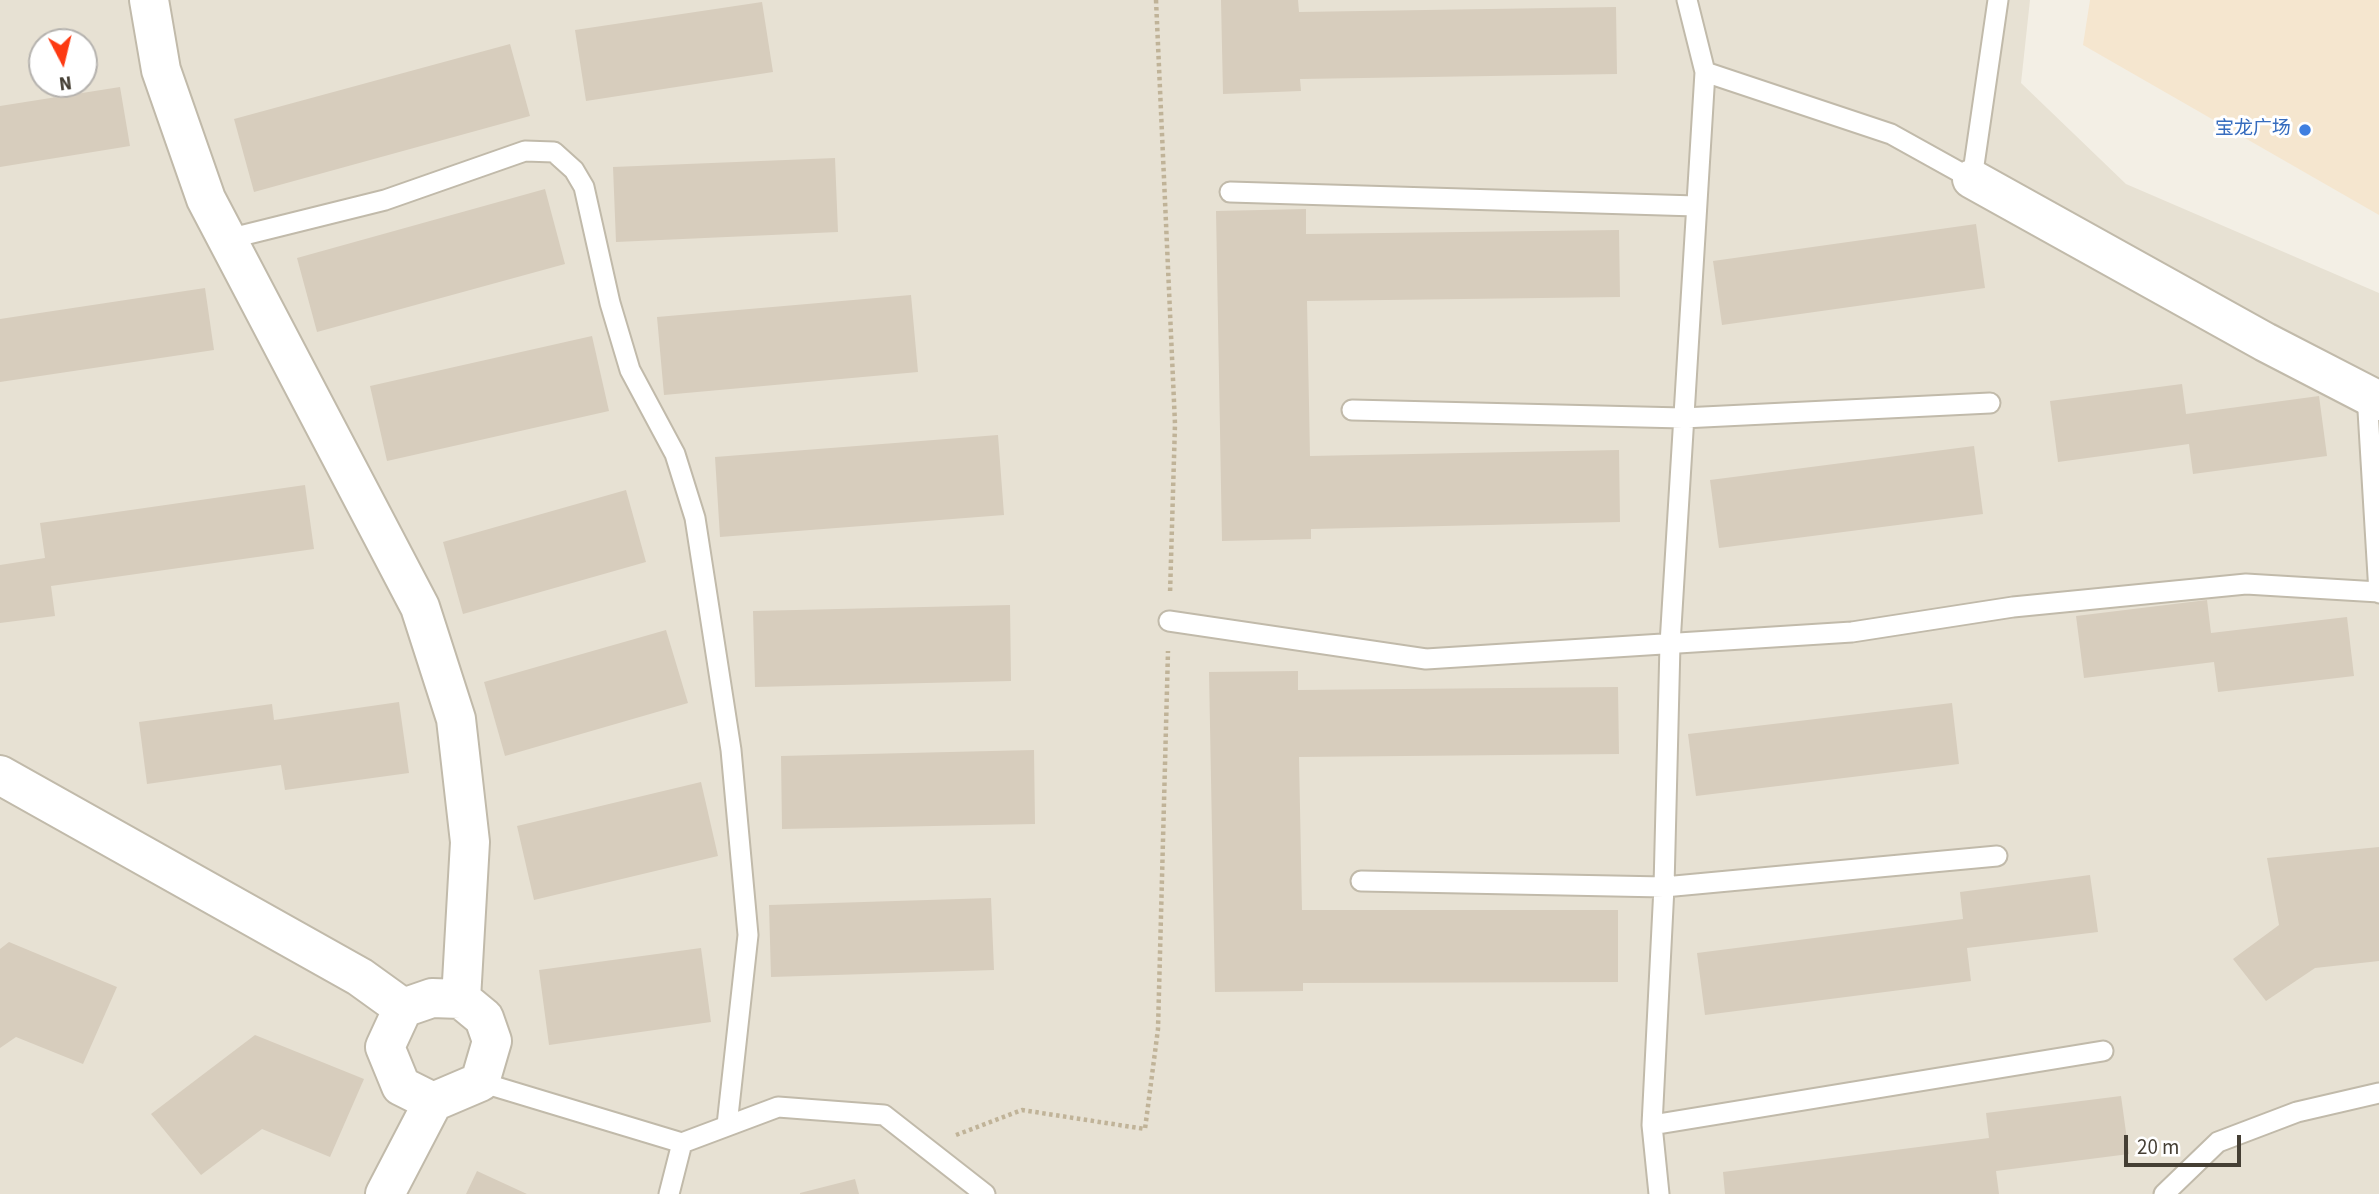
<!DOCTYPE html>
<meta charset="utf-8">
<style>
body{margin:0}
#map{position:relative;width:2379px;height:1194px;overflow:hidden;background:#f3efe5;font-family:"Source Sans 3",sans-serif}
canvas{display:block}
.north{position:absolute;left:28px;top:28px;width:70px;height:70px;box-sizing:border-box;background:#fff;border:2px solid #b5b2ae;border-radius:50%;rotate:173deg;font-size:19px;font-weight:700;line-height:28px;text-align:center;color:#453f34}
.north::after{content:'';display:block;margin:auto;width:24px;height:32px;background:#fd3a12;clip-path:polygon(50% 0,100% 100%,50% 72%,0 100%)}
.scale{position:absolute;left:2124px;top:1135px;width:117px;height:32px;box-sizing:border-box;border:4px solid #453f34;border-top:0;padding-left:9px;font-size:21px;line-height:24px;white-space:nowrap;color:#453f34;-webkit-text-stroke:5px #fff;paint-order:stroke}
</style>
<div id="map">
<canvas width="2379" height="1194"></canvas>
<div class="north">N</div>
<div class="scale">20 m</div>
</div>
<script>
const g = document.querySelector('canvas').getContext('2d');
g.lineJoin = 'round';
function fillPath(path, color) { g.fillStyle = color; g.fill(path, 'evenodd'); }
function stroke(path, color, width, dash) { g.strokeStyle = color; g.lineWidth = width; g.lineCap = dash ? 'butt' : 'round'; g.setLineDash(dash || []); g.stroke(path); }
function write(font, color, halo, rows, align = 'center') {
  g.font = font + ' "Source Sans 3","Noto Sans SC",sans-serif'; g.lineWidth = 6; g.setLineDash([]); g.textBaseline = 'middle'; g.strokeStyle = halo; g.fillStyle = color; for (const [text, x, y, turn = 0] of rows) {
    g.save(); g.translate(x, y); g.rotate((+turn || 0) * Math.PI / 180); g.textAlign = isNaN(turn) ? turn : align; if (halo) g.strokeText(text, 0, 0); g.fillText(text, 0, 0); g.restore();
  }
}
fillPath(new Path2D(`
 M0,0H2030L2021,83L2126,184L2379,293V1194H0ZM42,42H84V84H42Z`), '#e7e1d3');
fillPath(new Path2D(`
 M2090,0H2379V215L2083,45Z`), '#f5e6cf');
fillPath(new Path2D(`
 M1221,0H1298L1299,12L1616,7L1617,74L1300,79L1301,91L1223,94Z
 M762,2L773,72L586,101L575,30Z
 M510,44L530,116L254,192L234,119Z
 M120,87L130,146L0,167V106Z
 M835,158L838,232L616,242L613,167Z
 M545,189L565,264L317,332L297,258Z
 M1306,209V234L1619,230L1620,297L1307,301L1310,456L1619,450L1620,522L1311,529V539L1222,541L1216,211Z
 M1976,224L1985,288L1722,325L1713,261Z
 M205,288L214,350L0,382V319Z
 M911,295L918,372L664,395L657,317Z
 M592,336L609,411L387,461L370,386Z
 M2182,384L2186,414L2319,396L2327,456L2193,474L2189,444L2058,462L2050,401Z
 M998,435L1004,515L720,537L715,457Z
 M1974,446L1983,514L1719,548L1710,480Z
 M305,485L314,549L51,586L55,616L0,623V565L45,558L40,523Z
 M626,490L646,562L463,614L443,542Z
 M2207,600L2211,633L2347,617L2354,676L2218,692L2214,662L2084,678L2076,616Z
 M1010,605L1011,681L755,687L753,611Z
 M666,630L688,703L505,756L484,682Z
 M1298,671V690L1618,687L1619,754L1299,757L1302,910H1618V982L1303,983V991L1215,992L1209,672Z
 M399,702L409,773L285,790L281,765L147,784L139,722L272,704L274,720Z
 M1952,703L1959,764L1696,796L1688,734Z
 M1034,750L1035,824L782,829L781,756Z
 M701,782L718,856L534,900L517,826Z
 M2379,847V961L2315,968L2266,1001L2233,959L2279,925L2267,858Z
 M2090,875L2098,932L1967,948L1971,981L1705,1015L1697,953L1963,919L1960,892Z
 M991,898L994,970L771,977L769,905Z
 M9,942L117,987L83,1064L16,1037L0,1048V949Z
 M701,948L711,1022L549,1045L539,970Z
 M255,1035L364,1079L330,1157L262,1129L201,1175L151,1114Z
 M2121,1096L2129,1154L1996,1171L1999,1194H1725L1723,1172L1989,1138L1986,1113Z
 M477,1171L527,1194H466Z
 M855,1179L859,1194H800V1193Z`), '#d7cdbd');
const lane = new Path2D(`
 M1705,72L1891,134L1972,179L1998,0
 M1230,192L1696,206
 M228,239L385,200L525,151L554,152L574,170L584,187L610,303L630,370L675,454L695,518L731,750L748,935L727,1125
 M2367,394L2379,593
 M1352,410L1683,418L1990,403
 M1169,621L1426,659L1852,632L2013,607L2246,584L2379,592
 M1361,881L1664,887L1997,856
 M480,1082L682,1143L778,1107L884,1115L985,1194
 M1652,1125L2103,1051
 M669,1194L682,1143
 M1659,1194L1652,1125L1664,887L1670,644L1705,72L1687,0
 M2164,1194L2218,1142L2297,1112L2379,1093`);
const street = new Path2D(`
 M149,0L161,70L206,199L420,607L456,719L470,842L461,999
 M1972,179L2265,342L2379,401
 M0,775L360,977L403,1008
 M432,998L461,999L484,1018L492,1041L480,1082L433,1102L401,1086L385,1047L403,1008Z
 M385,1194L433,1102`);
stroke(lane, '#c1baaa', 23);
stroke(street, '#c1baaa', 42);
stroke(new Path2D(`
 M1156,0L1175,424L1170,594
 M956,1135L1022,1110L1145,1129L1158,1029L1168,651`), '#c0b398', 4.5, [3.5, 3.5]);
stroke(lane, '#fff', 19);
stroke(street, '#fff', 38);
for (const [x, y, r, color] of [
 [2305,130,7,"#3f7fe0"]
]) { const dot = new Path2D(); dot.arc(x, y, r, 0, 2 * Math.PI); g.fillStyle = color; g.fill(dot); stroke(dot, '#fff', 2.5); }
write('19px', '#366cbe', '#fff', [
 ["宝龙广场",2291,130]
], 'right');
</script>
